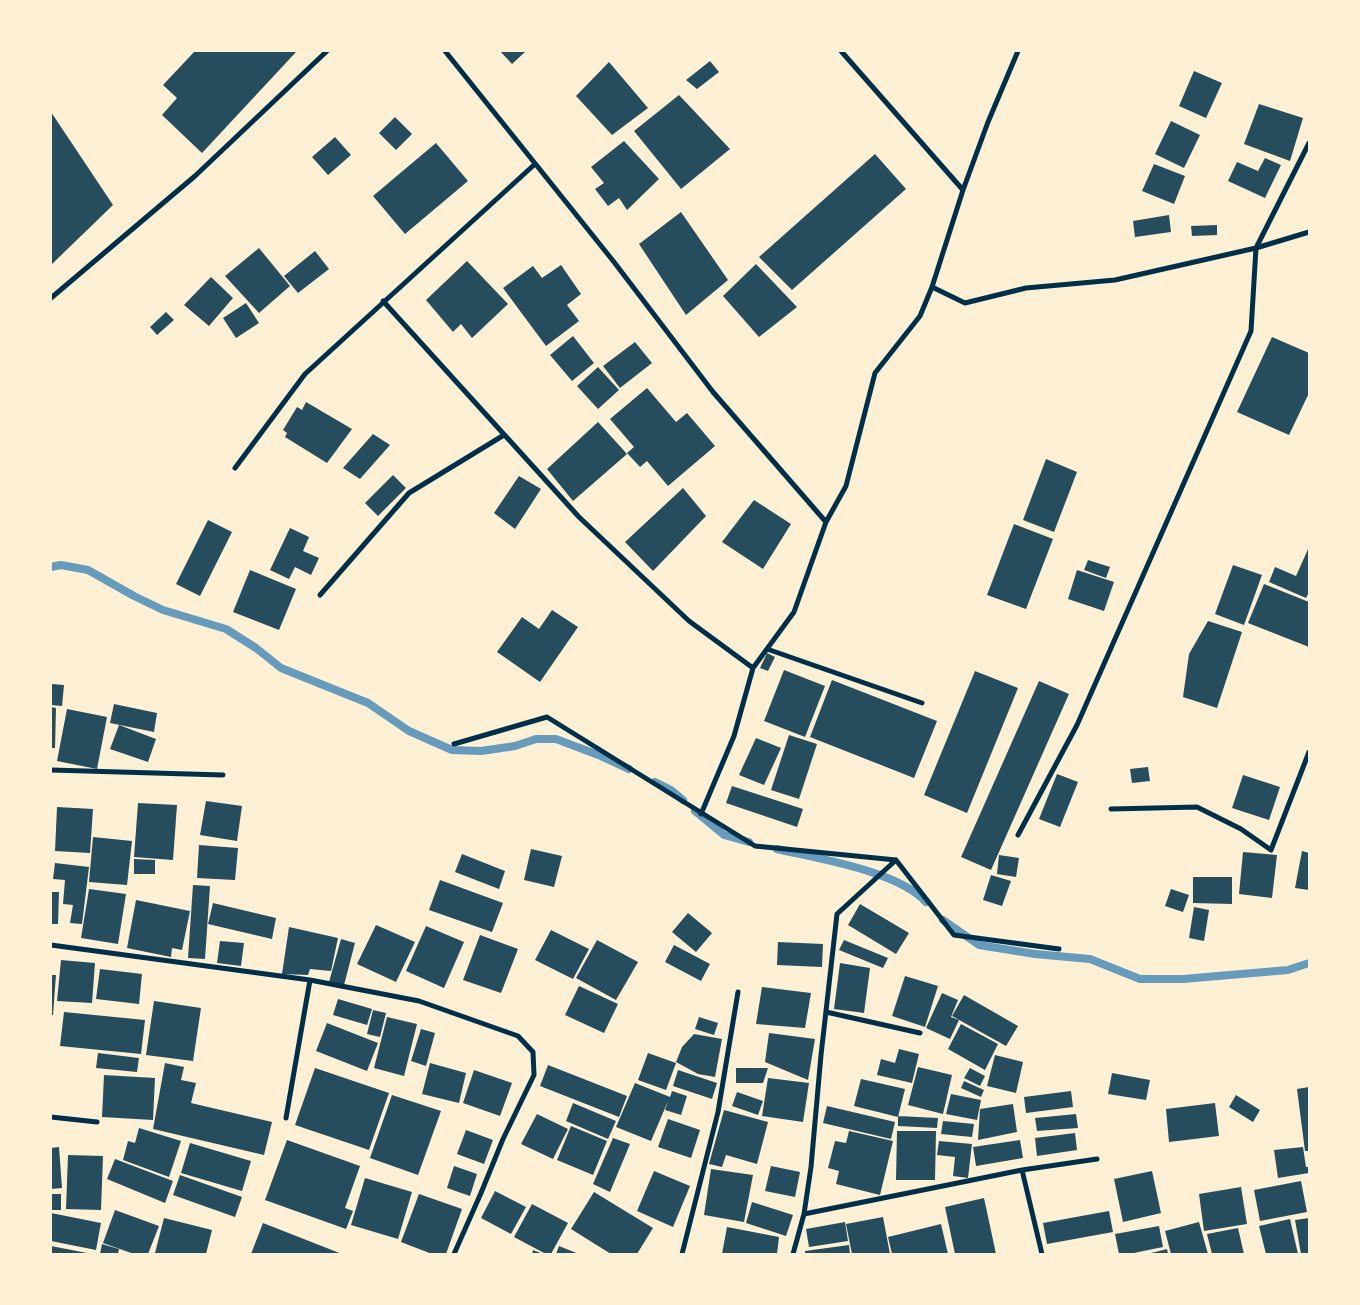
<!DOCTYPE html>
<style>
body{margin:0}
#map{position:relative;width:1360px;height:1305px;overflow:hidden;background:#fdf0d5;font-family:Montserrat,sans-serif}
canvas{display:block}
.frame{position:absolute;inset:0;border:52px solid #fdf0d5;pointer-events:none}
</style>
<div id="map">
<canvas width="1360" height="1305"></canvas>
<div class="frame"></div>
</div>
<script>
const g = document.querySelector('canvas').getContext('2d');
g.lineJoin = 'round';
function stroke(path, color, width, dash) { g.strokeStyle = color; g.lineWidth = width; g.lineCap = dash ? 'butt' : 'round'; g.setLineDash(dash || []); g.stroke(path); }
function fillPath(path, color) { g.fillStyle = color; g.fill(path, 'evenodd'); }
stroke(new Path2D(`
 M51,567L61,565L88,570L134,596L163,610L226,629L256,648L281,668L368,703L409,731L452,750L481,751L515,746L536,739H556L601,756L629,769
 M655,782L671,790L683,800
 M695,811L724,835L749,842
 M777,849C819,859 898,871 926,902
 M943,920L979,945L1035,954L1090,959L1140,979H1183L1288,970L1309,963`), '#669bbc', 8);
fillPath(new Path2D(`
 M195,51H297L202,153L162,115L177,98L163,85Z
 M500,51H526L512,64Z
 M710,61L719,72L697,89L686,80Z
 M609,62L648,108L612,135L576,96Z
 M1194,71L1222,83L1206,118L1179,106Z
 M679,95L730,149L681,189L634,131Z
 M1259,104L1303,118L1290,161L1244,144Z
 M51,112L113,205L51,265Z
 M395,117L412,134L396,150L379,133Z
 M1171,121L1200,135L1184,168L1155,154Z
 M335,137L351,155L328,175L312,157Z
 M624,141L659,179L627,210L619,198L608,206L595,189L604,183L591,167Z
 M436,143L468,181L405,234L373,196Z
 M875,154L906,189L792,290L759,257Z
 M1265,158L1281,165L1265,198L1228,181L1237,162L1258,171Z
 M1154,164L1185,176L1174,204L1142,191Z
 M681,212L728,280L686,315L639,244Z
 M1169,215L1171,232L1135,237L1133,221Z
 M1217,225V235L1192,236L1191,226Z
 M259,248L290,286L259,313L225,276Z
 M315,251L329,269L298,293L284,276Z
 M467,261L508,304L472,338L461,324L453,332L426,300Z
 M756,264L797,307L759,337L723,296Z
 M561,265L581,294L567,305L579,321L546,346L503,288L533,266L542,278Z
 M211,277L233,298L209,326L184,305Z
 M246,303L259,323L236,338L223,318Z
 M166,312L174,320L157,335L150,327Z
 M573,336L594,363L572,381L550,355Z
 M1272,337L1309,353V393L1289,435L1237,412Z
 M635,342L652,363L620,388L603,366Z
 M598,367L619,390L598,409L577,386Z
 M647,388L676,422L687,413L715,446L668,486L647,461L640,467L627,453L634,447L610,419Z
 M306,402L352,429L327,463L285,437L287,433L283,430L297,407L302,410Z
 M598,422L627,454L573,501L547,469Z
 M373,434L390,445L360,479L343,468Z
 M1046,459L1077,472L1054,532L1023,520Z
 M393,475L406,488L378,516L365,503Z
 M519,476L541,489L515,529L494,513Z
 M683,488L706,516L653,571L625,542Z
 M754,500L791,524L763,569L722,542Z
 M208,520L232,532L200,596L176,584Z
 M1014,524L1053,539L1026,609L987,595Z
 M290,528L309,537L303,551L319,558L311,575L295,567L289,579L270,570Z
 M1309,547V592L1306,598L1269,582L1275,567L1296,576Z
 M1088,560L1110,567L1106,578L1084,570Z
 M1233,565L1262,575L1244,625L1215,614Z
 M250,570L296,589L279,630L233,612Z
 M1077,570L1114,582L1104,611L1068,599Z
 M1264,584L1309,602V647L1248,623Z
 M552,610L578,627L540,682L497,652L522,617L539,629Z
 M1208,621L1242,632L1217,708L1183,697L1189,654Z
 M767,653L775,657L768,671L760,668Z
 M784,670L825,686L805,737L764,721Z
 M975,671L1018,688L967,813L924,795Z
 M832,680L937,721L914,778L810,737Z
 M1039,681L1069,694L991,870L961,857Z
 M51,684L64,685L62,706L51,705Z
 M114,704L157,713L154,732L110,723Z
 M51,707L56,708L55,748H51Z
 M67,709L107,717L97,769L57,761Z
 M119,725L156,739L148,762L110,749Z
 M789,735L817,744L799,799L771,790Z
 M756,738L781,748L764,785L739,775Z
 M1148,767L1150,781L1132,783L1130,769Z
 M1057,774L1078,782L1060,827L1039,819Z
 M1243,775L1280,787L1269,820L1232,808Z
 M732,786L803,809L797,827L726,803Z
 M206,801L242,806L237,841L200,835Z
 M138,803L177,805L173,860L134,857Z
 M57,807L93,809L90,853L55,851Z
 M93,837L132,841L127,885L89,882Z
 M199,845L238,848L235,880L197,878Z
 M531,849L562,856L554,887L524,880Z
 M1302,851L1309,853V890L1295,888Z
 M1243,852L1277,855L1272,898L1239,894Z
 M462,854L505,871L499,889L455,872Z
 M999,855L1019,858L1016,877L997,874Z
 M134,859L155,860V874H134Z
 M55,863L89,867L82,924L70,923L73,905L63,904L65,880L53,879Z
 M991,875L1011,881L1002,906L983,900Z
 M1193,877H1232V904L1193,903Z
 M440,880L503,903L492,932L429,910Z
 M193,885L210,886L205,959L188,958Z
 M89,889L126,894L118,944L81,938Z
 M1171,889L1189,895L1183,912L1165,906Z
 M51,892H59L58,924H51Z
 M136,900L190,911L182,950L172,948L171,957L127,948Z
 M213,903L276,918L272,939L208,924Z
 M860,904L909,933L896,954L848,925Z
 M1194,907L1209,910L1204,941L1189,938Z
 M688,913L712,933L696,952L672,932Z
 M376,925L415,942L396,982L357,964Z
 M426,926L464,942L444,988L406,971Z
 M289,927L338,938L331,971L310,969L308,975L282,974Z
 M551,930L589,949L573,979L535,960Z
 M480,935L518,949L501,993L463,980Z
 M341,939L355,943L344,985L329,982Z
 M597,940L638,962L616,1000L576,978Z
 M844,940L888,958L883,968L839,950Z
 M220,941L244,943L241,966L217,963Z
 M778,942L823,944L822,967L777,965Z
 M674,945L710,964L701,981L665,962Z
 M61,960L95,963L92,1003L57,1001Z
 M840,963L870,968L864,1013L834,1009Z
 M100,969L142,974L139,1004L96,999Z
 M51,975H56L53,1015H51Z
 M905,976L938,986L925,1027L892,1016Z
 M579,986L618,1004L604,1033L565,1015Z
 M762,987L811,993L805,1028L756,1024Z
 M942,993L958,1000L951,1017L959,1020L950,1039L926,1028Z
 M964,995L1018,1026L1006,1046L952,1016Z
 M338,999L372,1009L367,1025L333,1015Z
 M154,1001L201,1008L193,1061L146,1055Z
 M373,1010L386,1013L380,1037L367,1034Z
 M64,1012L145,1020L141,1054L60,1046Z
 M387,1017L417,1024L404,1076L374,1068Z
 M699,1017L718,1023L714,1035L695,1029Z
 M327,1023L378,1043L367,1071L316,1051Z
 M961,1024L998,1044L985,1070L948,1049Z
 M421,1029L435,1033L426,1066L411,1061Z
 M769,1033L815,1039L808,1080L765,1062Z
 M694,1034L722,1039L715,1077L698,1074L676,1062L682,1047Z
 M899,1049L919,1054L912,1083L877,1075L881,1059L895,1063Z
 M98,1053L139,1058L137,1072L96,1068Z
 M648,1053L676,1063L666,1090L638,1080Z
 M995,1055L1023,1062L1016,1093L987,1086Z
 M165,1063L184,1067L181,1080L196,1083L191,1103L272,1122L264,1155L153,1129Z
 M430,1063L466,1073L459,1103L422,1094Z
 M548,1065L627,1096L619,1117L540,1086Z
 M918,1067L952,1075L943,1114L908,1105Z
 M315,1068L389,1093L369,1150L295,1125Z
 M736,1068H768L763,1083H736Z
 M970,1068L985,1076L980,1086L964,1078Z
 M474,1070L512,1083L500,1116L463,1103Z
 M678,1070L717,1083L712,1099L673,1086Z
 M1112,1073L1150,1080L1146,1100L1108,1094Z
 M104,1075L155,1078L153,1120L102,1117Z
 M768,1078L809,1083L803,1122L762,1116Z
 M861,1079L905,1089L898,1117L854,1106Z
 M964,1081L984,1090L981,1097L961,1088Z
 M635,1083L670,1097L672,1091L687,1096L681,1115L665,1110L668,1101L651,1141L616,1127Z
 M1309,1087V1151H1305L1297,1089Z
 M1071,1091L1073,1107L1026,1113L1024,1097Z
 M737,1092L763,1101L758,1115L732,1106Z
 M951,1094L981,1100L977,1120L946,1114Z
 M392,1095L441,1111L418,1175L370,1158Z
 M1236,1095L1260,1110L1253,1122L1229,1107Z
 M573,1103L616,1121L608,1139L566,1121Z
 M1215,1103L1219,1136L1169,1142L1166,1109Z
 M1013,1104L1017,1132L978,1140L980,1109Z
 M827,1106L895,1122L891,1139L823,1123Z
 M724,1110L768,1122L757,1164L726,1155L722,1167L709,1164Z
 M537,1114L568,1129L553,1159L521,1144Z
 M1076,1114L1078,1128L1037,1131L1035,1118Z
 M898,1116L938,1118L937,1128L898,1126Z
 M668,1119L700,1130L691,1158L658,1147Z
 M943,1121L974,1124L972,1137L941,1134Z
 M571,1126L607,1141L593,1175L557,1160Z
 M139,1128L181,1141L169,1177L123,1160L128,1141L135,1143Z
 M466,1130L493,1140L484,1164L457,1154Z
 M849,1131L893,1141L880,1195L836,1184L839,1171L828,1168L835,1141L846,1143Z
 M897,1131H936L935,1180H896Z
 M1075,1133L1077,1150L1037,1156L1035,1138Z
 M613,1138L630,1144L610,1192L593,1184Z
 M287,1140L360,1166L345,1208L353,1211L346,1229L265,1200Z
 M1020,1140L1023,1158L976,1166L973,1147Z
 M939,1141L972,1144L968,1178L953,1176L955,1157L937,1155Z
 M190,1143L251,1161L242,1191L181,1173Z
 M59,1147L62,1188L51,1189V1148Z
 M1303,1147L1306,1167H1309V1173L1278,1178L1274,1150Z
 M68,1155L103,1156L101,1210L66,1209Z
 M115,1159L173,1181L165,1203L107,1179Z
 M454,1166L477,1174L470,1196L447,1188Z
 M771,1166L800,1172L795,1197L765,1191Z
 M711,1169L753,1175L744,1222L704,1215Z
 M654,1171L690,1186L673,1227L637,1211Z
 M1152,1171L1161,1213L1123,1222L1114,1179Z
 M180,1175L242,1197L235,1217L173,1195Z
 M365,1178L412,1192L398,1239L351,1225Z
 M1301,1181L1307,1212L1260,1221L1254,1190Z
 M1241,1187L1247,1224L1204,1231L1199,1194Z
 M495,1191L526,1207L511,1234L481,1218Z
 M594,1192L653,1228L637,1254H611L571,1229Z
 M51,1194H61V1210H51Z
 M419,1194L462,1209L446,1254H432L401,1242Z
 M984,1198L996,1254H955L945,1207Z
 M752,1202L793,1215L786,1236L746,1223Z
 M532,1204L568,1223L551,1254H546L514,1237Z
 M115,1210L159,1226L148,1254H134L103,1243Z
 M1109,1211L1113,1232L1047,1244L1043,1223Z
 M51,1213L101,1223L96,1250L51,1241Z
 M883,1217L890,1254H852L846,1224Z
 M164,1218L212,1230L206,1254L155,1253Z
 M1309,1218V1254H1301L1295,1220Z
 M1290,1219L1298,1254H1266L1259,1226Z
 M845,1222L848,1241L809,1247L806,1229Z
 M1199,1222L1208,1254H1171L1165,1231Z
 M263,1223L342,1254H251Z
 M941,1224L948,1254H892L888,1237Z
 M1159,1226L1163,1247L1129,1254H1119L1115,1234Z
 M727,1227L779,1237L777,1254H722Z
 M1238,1228L1244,1254H1212L1207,1234Z
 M102,1244L119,1249L118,1254H100Z
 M849,1245L850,1254H805V1251Z
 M51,1246L87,1253V1254H51Z
 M559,1246L579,1254H556Z
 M1167,1249L1168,1254H1151V1253Z
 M533,1250L543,1254H532Z`), '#264d5e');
stroke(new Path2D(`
 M445,51L614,262L713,392L826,522
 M841,51L963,190
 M932,287L965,303L1026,288L1115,280L1256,248L1309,232
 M51,298L195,176L327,51
 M383,301L579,517L689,621L753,668
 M235,468L305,374L535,164
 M320,595L409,493L504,435
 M767,649L922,703
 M454,744L547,717L755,846L896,860L954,935L1059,949
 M51,770L223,775
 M1111,809L1197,807L1241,829L1271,850L1309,752
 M701,814L734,736L753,668L794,612L826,522L846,486L875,373L920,316L932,287L963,190L988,122L1018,51
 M1018,835L1077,725L1251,331L1256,248L1309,143
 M51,945L310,980L419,1001L518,1036L533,1052L534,1075L503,1139L481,1193L454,1254
 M826,1012L920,1033
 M51,1117L97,1122
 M286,1118L310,980
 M1022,1170L1042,1254
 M804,1214L1022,1170L1097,1159
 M682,1254L718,1112L738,992
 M793,1254L804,1214L811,1167L821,1055L837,914L896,860`), '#003049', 5);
</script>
